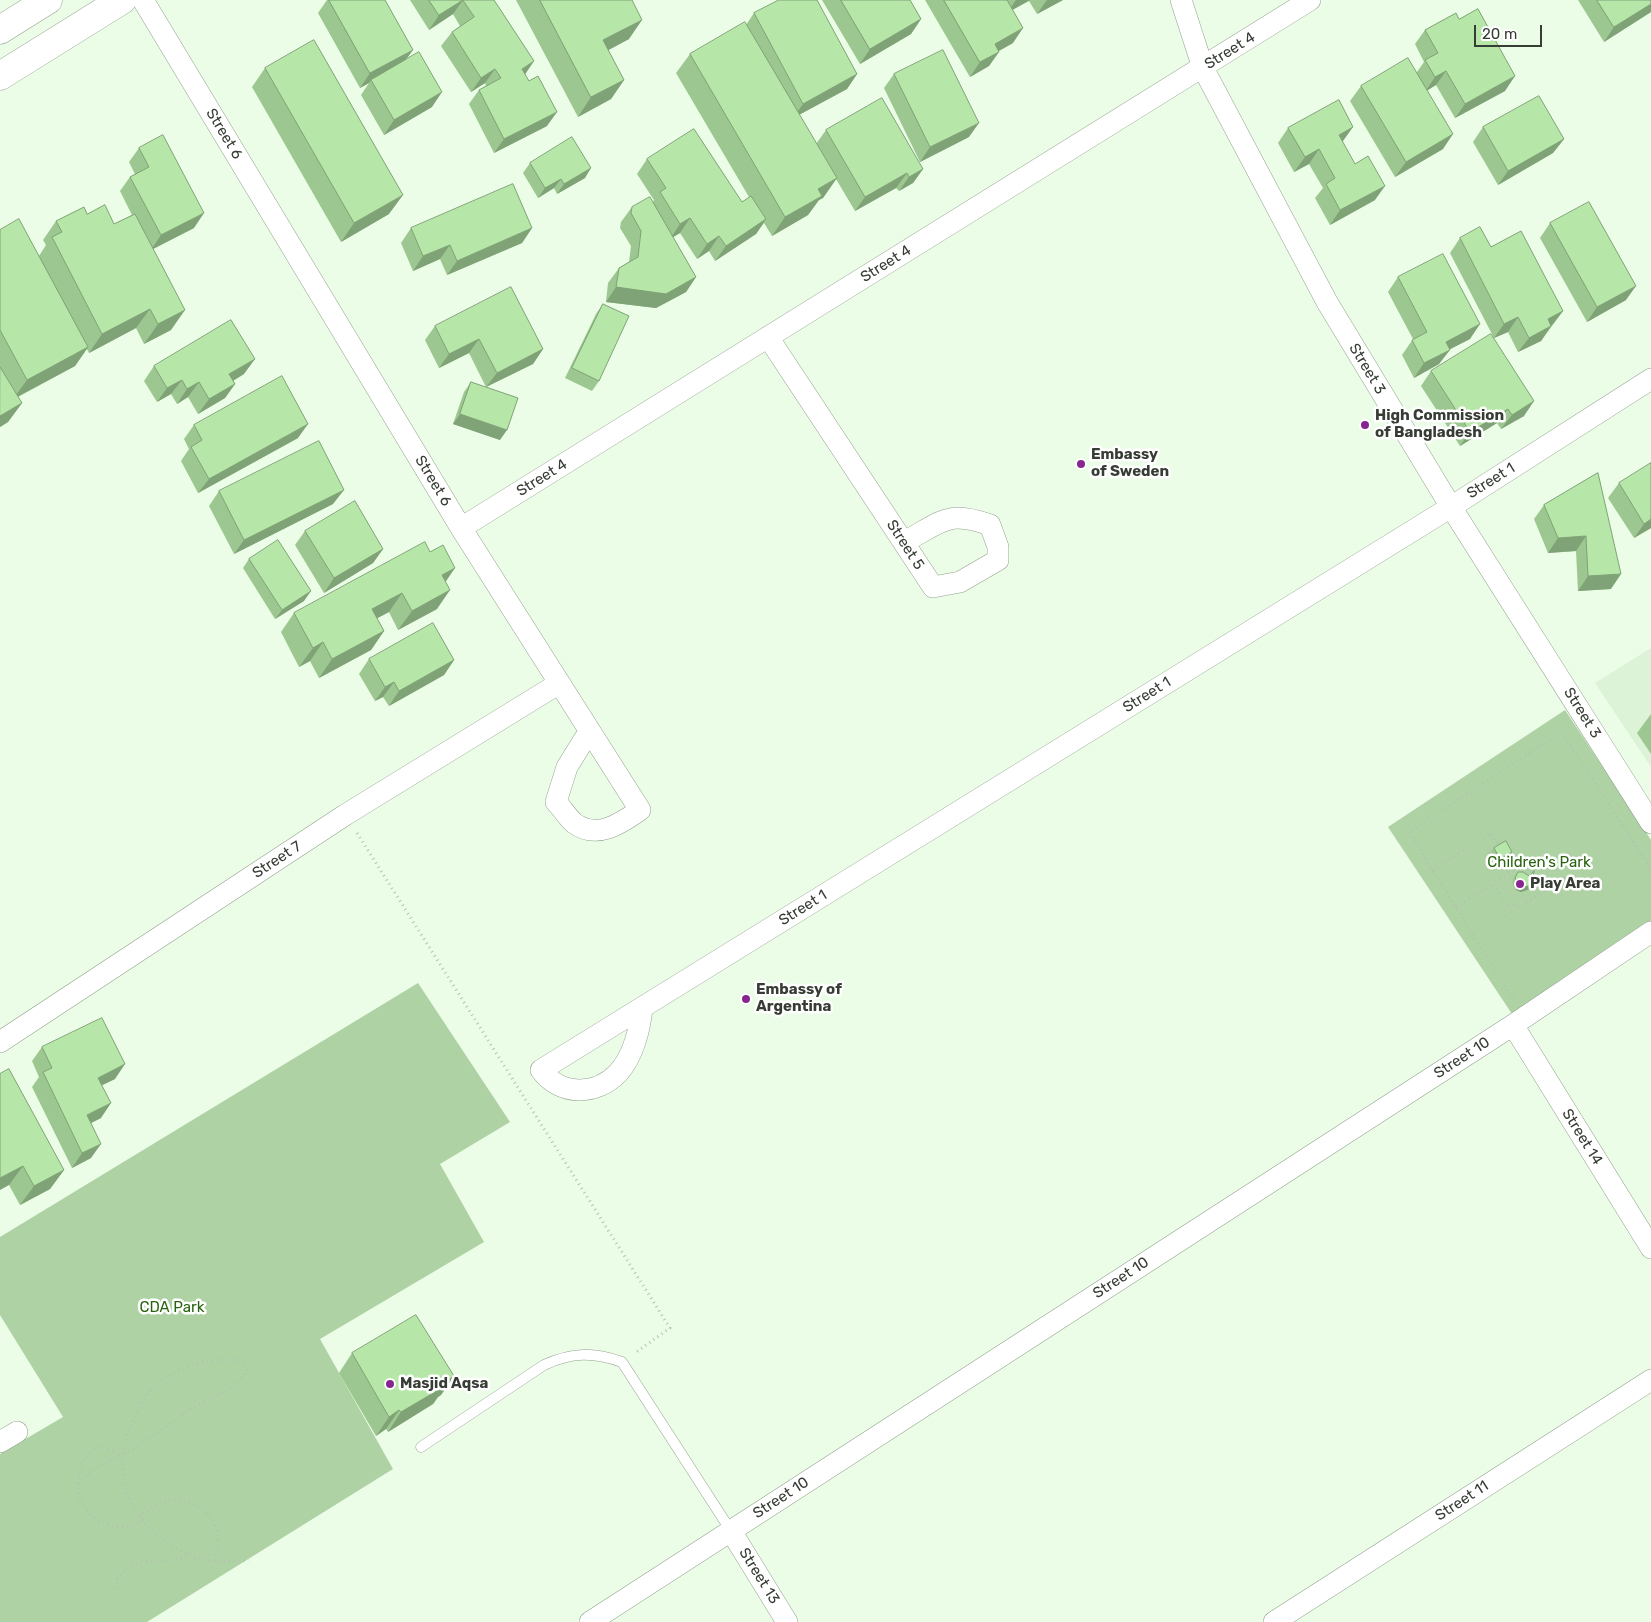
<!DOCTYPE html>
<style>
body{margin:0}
#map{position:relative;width:1651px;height:1622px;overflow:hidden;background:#ebfce7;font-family:Rubik,sans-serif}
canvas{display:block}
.scale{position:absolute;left:1474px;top:25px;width:68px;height:22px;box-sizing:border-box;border:2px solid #373d35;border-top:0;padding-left:6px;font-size:15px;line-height:18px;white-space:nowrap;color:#373d35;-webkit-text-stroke:4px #fff;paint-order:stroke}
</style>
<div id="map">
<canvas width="1651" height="1622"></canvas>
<div class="scale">20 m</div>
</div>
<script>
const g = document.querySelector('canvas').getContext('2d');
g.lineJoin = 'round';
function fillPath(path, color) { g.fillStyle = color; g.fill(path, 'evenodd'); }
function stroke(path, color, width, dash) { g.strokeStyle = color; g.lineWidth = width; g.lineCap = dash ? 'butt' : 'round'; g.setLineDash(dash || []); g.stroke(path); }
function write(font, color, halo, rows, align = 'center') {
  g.font = font + ' Rubik,sans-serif'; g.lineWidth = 5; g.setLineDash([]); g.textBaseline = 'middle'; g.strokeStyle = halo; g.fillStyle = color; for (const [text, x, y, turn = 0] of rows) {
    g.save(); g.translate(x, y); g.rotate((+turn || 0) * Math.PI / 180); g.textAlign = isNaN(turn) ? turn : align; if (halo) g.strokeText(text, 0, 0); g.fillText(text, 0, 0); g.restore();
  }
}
fillPath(new Path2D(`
 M1651,648V767L1595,683Z`), '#ddf3d7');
fillPath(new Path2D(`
 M1565,710L1651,840V922L1512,1014L1388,827Z
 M418,983L510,1122L440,1164L484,1242L320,1339L393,1469L147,1622H0V1454L63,1417L0,1315V1237Z`), '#aed2a4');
const lane = new Path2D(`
 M421,1447L544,1365C572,1352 593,1352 622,1362L731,1531`);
const street = new Path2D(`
 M143,0L461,528L640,810C620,824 597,840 574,823C568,818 562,808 556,802L567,767L585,738
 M1181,0L1203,68L1327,302L1451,507L1651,823
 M768,337L933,587L960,582L998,560V547L990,525C947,510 943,521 906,541
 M461,528L1310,0
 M642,1008C640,1029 633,1057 618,1073C596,1096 560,1096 541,1070L1451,507L1651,379
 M1513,1025L1651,1248
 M0,1042L345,815L558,684
 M0,1442L17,1432
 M731,1531L787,1622
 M590,1622L1513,1025L1651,932
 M1274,1622L1651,1380`);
const primary = new Path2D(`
 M0,30L48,0
 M0,76L122,0`);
stroke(lane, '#92a28e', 11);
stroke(street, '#92a28e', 22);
stroke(primary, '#92a28e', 29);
stroke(new Path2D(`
 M357,833L670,1328L635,1353
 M1503,844L1510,857L1496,865L1489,852Z
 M1502,862L1509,874
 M1433,870L1491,833L1499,846
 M1508,906L1493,884L1521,866L1532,871L1545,890
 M1456,907L1493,884
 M1509,921L1502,910L1514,903L1517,909L1567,876
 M1513,999L1409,832L1562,732L1651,869
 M78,1484L81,1464L95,1448L103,1447L122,1455
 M139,1517C149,1510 159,1503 170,1500C189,1496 211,1512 216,1530C220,1540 217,1550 215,1561
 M142,1521C119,1538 72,1514 78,1484C93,1466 119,1457 139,1445C158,1433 175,1419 193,1408C211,1397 236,1389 247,1371L244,1362C232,1358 218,1360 206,1362C154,1371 134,1405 123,1453C118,1505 156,1549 207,1560C220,1562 235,1561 249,1560
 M117,1589V1579C141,1547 171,1570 187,1554`), '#b4c2b1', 3, [1, 4]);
stroke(lane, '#fff', 10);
stroke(street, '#fff', 21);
stroke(primary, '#fff', 28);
fillPath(new Path2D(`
 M327,0H385L405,60L432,107L384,135L361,95L369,83L360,88L318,13Z
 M410,0H494L547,126L494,153L469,104L479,90L486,86L485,83L471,92L441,46L452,32L460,26L453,14L429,30Z
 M516,0H632L629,39L608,50L624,80L611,99L578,117Z
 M822,0H910L921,19L911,34L860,64Z
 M925,0H1063L1037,14L1029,1L1012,10L1013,43L999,51L989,66L970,77Z
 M1578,0H1651V12L1604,42Z
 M754,13L857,74L847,89L799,115L816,144L826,130L923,169L913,183L899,191L896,188L855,211L836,179L823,198L819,200L808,215L772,236L764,223L756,234L715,261L709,251L697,259L680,233L673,237L696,277L686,292L656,308L606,302L608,283L619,268L629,262L631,246L620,228L621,222L632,207L653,202L654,200L637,174L647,159L742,202L749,197L676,73L690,54L746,25Z
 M1459,19L1505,91L1455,118L1436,85L1427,90L1443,149L1395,177L1350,101L1361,86L1417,72L1424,62L1415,44L1425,30Z
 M265,68L389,214L341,242L252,87Z
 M894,74L969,137L920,162L884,88Z
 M1483,127L1564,139L1553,153L1498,185L1473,142Z
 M1288,128L1343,141L1342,142L1375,200L1330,225L1315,198L1323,188L1309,164L1294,172L1278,143Z
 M139,148L194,228L153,249L171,330L144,344L136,328L89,353L87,349L75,366L18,397L22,403L8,422L0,427V230L39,256L46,245L43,240L56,221L87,214L114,224L132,215L120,191L130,177L135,174L129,162Z
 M530,163L585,178L557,194L554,188L538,198L523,173Z
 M1550,223L1626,300L1587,322L1540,238Z
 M411,228H532L522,243L447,275L440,259L413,271L401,243Z
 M1460,238L1491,247L1563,311L1541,341L1518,352L1508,332L1494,338L1450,253Z
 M1398,277L1470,339L1449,349L1439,364L1414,378L1402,355L1413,339L1388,292Z
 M603,304L599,381L592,391L565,378L596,314Z
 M435,326L543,349L533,364L486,387L469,353L439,368L425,340Z
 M154,366L244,374L233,381L235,384L225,398L198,414L188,397L177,404L171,394L157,402L144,381Z
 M1431,371L1524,416L1501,429L1497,423L1460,446L1421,386Z
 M471,382L500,440L453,424L464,392Z
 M194,425L298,438L198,493L181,461L189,449L184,439Z
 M1598,473L1611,589L1578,591L1576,551L1548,553L1534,519L1544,505Z
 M1619,483L1651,528L1634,538L1608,498Z
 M219,491L333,504L234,554L209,506Z
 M305,531L383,549L373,563L324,593L295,545Z
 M249,559L304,601L275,619L243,568Z
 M446,582L437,609L398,630L389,612L377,618L384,631L371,650L319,678L310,661L299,667L281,632L294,613Z
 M369,659L454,660L444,675L389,706L383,697L375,701L359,674Z
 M1651,714V754L1637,733Z
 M1494,848L1512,852L1509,857L1497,864L1490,853Z
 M1518,872L1533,878V888L1521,892L1516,890L1512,883L1515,876Z
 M42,1047L115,1079L102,1085L101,1118L91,1123V1158L72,1168L32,1087L39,1077L32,1061Z
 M0,1074L64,1170L50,1189L20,1205L9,1185Z
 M352,1353L454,1376L441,1395L438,1397L433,1404L388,1432L386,1429L376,1436L339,1373Z`), '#9dc790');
fillPath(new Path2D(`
 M463,0L453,14L429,30L439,15Z
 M1016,0H1030L1007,13Z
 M1047,0H1063L1037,14Z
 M1651,4V12L1604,42L1614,27Z
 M921,19L911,34L860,64L870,49Z
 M642,20L629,39L590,60L603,40Z
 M1023,28L1013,43L984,59L995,44Z
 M413,50L402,65L371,80L369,83L360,88L370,73Z
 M999,52L989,66L970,77L980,62Z
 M534,61L524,76L522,69Z
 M495,69L485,83L471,92L481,78Z
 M1446,71L1436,85L1425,92L1435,77Z
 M857,74L847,89L793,118L803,104Z
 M1515,76L1505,91L1455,118L1465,104Z
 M624,80L611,99L578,117L591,97Z
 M442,92L432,107L384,135L394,120Z
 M557,112L547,126L494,153L504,139Z
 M979,123L969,137L920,162L930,147Z
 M1353,127L1343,141L1328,150L1339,135Z
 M1453,134L1443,149L1395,177L1406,162Z
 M1564,139L1553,153L1498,185L1508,171Z
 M1319,149L1309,164L1294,172L1305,157Z
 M591,168L585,178L557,194L564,184Z
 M923,169L913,183L899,191L909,177Z
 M907,173L896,188L855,211L865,197Z
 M837,178L823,198L819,200L808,215L772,236L785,217L818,189Z
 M561,179L554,188L538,198L545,188Z
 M1385,186L1375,200L1330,225L1340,210Z
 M403,195L389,214L341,242L354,223Z
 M204,213L194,228L151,250L161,235Z
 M690,218L680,233L670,239L680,224Z
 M766,219L756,234L715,261L726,246Z
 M532,228L522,243L447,275L457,261Z
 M719,236L709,251L697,259L707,244Z
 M450,245L440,259L413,271L423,256Z
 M696,277L686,292L656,308L606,302L616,287Z
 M1636,286L1626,300L1587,322L1597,307Z
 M150,309L136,328L89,353L102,334Z
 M185,310L171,330L144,344L158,324Z
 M1563,311L1552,325L1537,333L1548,319Z
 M1518,317L1508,332L1494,338L1504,324Z
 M1480,324L1470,339L1435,357L1446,342Z
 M1551,326L1541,341L1518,352L1529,338Z
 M479,339L469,353L439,368L449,354Z
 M88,347L75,366L13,399L27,380Z
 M543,349L533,364L486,387L497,373Z
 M1450,350L1439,364L1414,378L1424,363Z
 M255,359L244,374L219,389L229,374Z
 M182,380L171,394L157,402L167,388Z
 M199,382L188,397L177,404L187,389Z
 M235,384L225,398L198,414L209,399Z
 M1534,401L1524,416L1501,429L1512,415Z
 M22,403L8,422L0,427V416Z
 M1508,409L1497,423L1460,446L1470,432Z
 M460,414L507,430L500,440L453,424Z
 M308,424L298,438L198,493L209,479Z
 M344,490L333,504L234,554L244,540Z
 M1651,519V528L1634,538L1644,524Z
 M1586,536L1576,551L1548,553L1558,538Z
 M383,549L373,563L324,593L334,578Z
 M455,568L442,587V575Z
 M1621,574L1611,589L1578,591L1588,576Z
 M450,590L437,609L398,630L412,611Z
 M311,591L304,601L275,619L282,610Z
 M402,593L389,612L359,628L372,609Z
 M384,631L371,650L319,678L332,659Z
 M323,642L310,661L299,667L313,648Z
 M454,660L444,675L389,706L399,691Z
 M394,682L383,697L375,701L385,687Z
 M1512,852L1509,857L1497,864L1500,859Z
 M1536,883L1533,888L1521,892L1516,890L1519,886Z
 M125,1064L115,1079L88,1092L98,1078Z
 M111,1103L101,1118L77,1130L87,1115Z
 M101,1144L91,1158L72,1168L82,1153Z
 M23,1166L9,1185L0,1190V1178Z
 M64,1170L50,1189L20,1205L34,1186Z
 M454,1376L441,1395L438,1397L433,1404L388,1432L401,1412Z
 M399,1410L386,1429L376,1436L389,1417Z`), '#7fa276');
const building = new Path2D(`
 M329,0H385L413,50L370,73Z
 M429,0H463L439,15Z
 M463,0H494L534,61L522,69L529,81L538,76L557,112L504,139L479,90L501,78L495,69L481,78L452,32L474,17Z
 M540,0H632L642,20L603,40L624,80L591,97Z
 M779,0H817L857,74L803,104L754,13Z
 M841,0H910L921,19L870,49Z
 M944,0H1007L1023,28L995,44L999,52L980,62Z
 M1597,0H1651V4L1614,27Z
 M1478,9L1515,76L1465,104L1446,71L1435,77L1425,60L1438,53L1425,30L1456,13L1459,19Z
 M745,22L837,178L818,189L822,196L785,217L690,54Z
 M314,40L403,195L354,223L265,68Z
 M943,50L979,123L930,147L894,74Z
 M419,52L442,92L394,120L371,80Z
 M1408,58L1453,134L1406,162L1361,86Z
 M1539,96L1564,139L1508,171L1483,127Z
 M882,98L923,169L909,177L907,173L865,197L826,130Z
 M1339,100L1353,127L1339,135L1355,164L1368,156L1385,186L1340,210L1326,184L1335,178L1319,149L1305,157L1288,128Z
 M694,129L742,202L751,196L766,219L726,246L719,236L707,244L690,218L680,224L660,192L666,188L647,159Z
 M163,135L204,213L161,235L130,177L149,167L139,148Z
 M572,137L591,168L564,184L561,179L545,188L530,163Z
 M513,184L532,228L457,261L450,245L423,256L411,228Z
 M650,197L696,277L666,294L616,287L619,268L638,257L641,231L631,213L632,207Z
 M1589,202L1636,286L1597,307L1550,223Z
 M105,205L114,224L135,214L185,310L158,324L150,309L102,334L52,237L62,232L56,221L84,207L87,214Z
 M19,219L88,347L27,380L0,330V230Z
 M1480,227L1491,247L1521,231L1563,311L1548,319L1551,326L1529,338L1518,317L1504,324L1460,238Z
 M1443,254L1480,324L1446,342L1450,350L1424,363L1412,340L1427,332L1398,277Z
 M511,287L543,349L497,373L479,339L449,354L435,326Z
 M603,304L629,316L599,381L572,368Z
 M231,320L255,359L229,374L235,384L209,399L199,382L187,389L182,380L167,388L154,366Z
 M1491,334L1534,401L1512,415L1508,409L1470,432L1431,371Z
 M0,367L22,403L0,416Z
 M282,376L308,424L209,479L191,447L202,440L194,425Z
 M471,382L518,398L507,430L460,414Z
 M319,441L344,490L244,540L219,491Z
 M1651,463V519L1644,524L1619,483Z
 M1598,473L1621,574L1588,576L1586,536L1558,538L1544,505Z
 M355,501L383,549L334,578L305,531Z
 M278,540L311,591L282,610L249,559Z
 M425,542L430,552L443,545L455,568L442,575L450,590L412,611L402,593L372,609L384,631L332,659L323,642L313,648L294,613Z
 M433,623L454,660L399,691L394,682L385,687L369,659Z
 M1506,841L1512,852L1500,859L1494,848Z
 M1534,871L1533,878L1536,883L1525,887L1519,886L1515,878L1518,872H1523L1529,876Z
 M102,1018L125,1064L98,1078L111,1103L87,1115L101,1144L82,1153L43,1072L52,1068L42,1047Z
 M9,1069L64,1170L34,1186L23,1166L0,1178V1074Z
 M416,1315L454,1376L445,1382L447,1385L401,1412L399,1410L389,1417L352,1353Z`);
fillPath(building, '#b6e7a8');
stroke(building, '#7fa276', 1);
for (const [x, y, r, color] of [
 [1365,425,5,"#87268f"],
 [1081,464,5,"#87268f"],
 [1520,884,5,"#87268f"],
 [746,999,5,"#87268f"],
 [390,1384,5,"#87268f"]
]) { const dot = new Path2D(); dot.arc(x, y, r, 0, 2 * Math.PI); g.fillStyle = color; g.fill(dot); stroke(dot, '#fff', 2); }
write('15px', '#373d35', '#fff', [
 ["Street 4",1230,51,-32],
 ["Street 6",224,134,59],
 ["Street 4",886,264,-32],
 ["Street 3",1367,369,59],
 ["Street 4",542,478,-32],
 ["Street 6",433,481,59],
 ["Street 1",1491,481,-32],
 ["Street 5",905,545,57],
 ["Street 1",1147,695,-32],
 ["Street 3",1582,713,58],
 ["Street 7",277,860,-33],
 ["Street 1",803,908,-32],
 ["Street 10",1462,1058,-33],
 ["Street 14",1582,1137,58],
 ["Street 10",1121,1278,-33],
 ["Street 10",781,1498,-33],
 ["Street 11",1462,1501,-33],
 ["Street 13",759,1576,58]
]);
write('bold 15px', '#373d35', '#fff', [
 ["High Commission",1375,416],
 ["of Bangladesh",1375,433],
 ["Embassy",1091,455],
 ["of Sweden",1091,472],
 ["Play Area",1530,884],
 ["Embassy of",756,990],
 ["Argentina",756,1007],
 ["Masjid Aqsa",400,1384]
], 'left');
write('15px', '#286310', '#fff', [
 ["Children's Park",1539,863],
 ["CDA Park",172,1308]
]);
</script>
